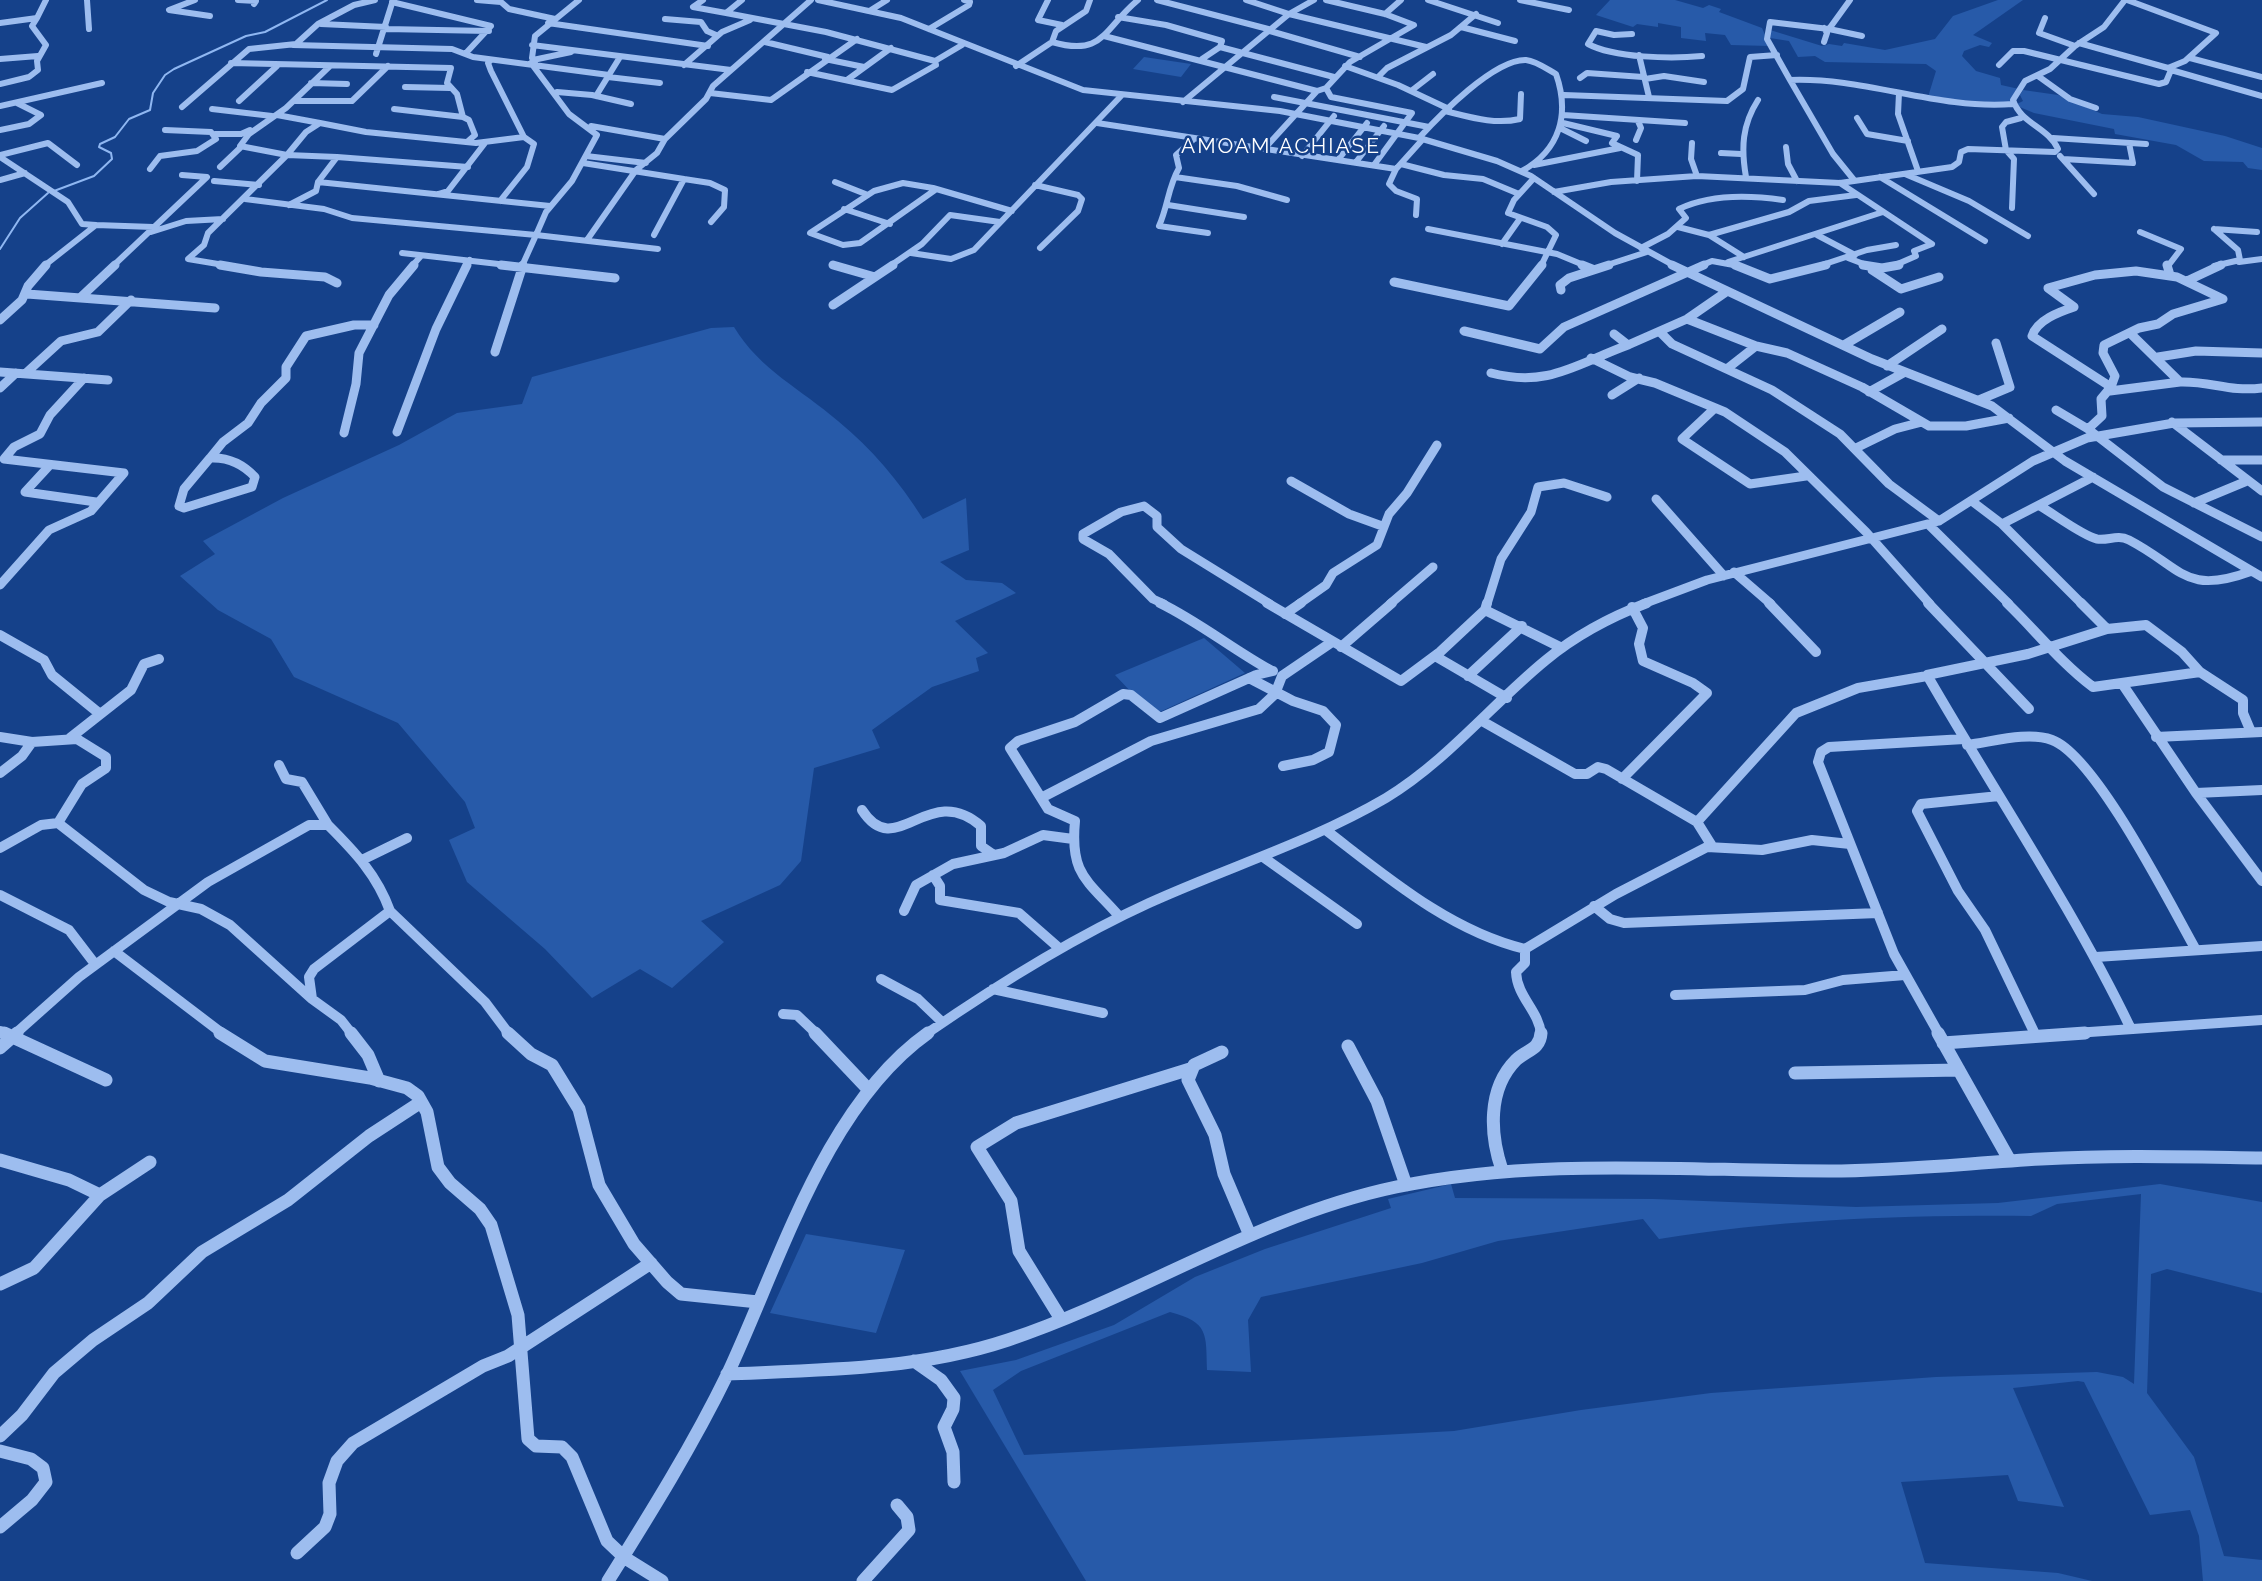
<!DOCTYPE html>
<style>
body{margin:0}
canvas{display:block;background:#15418a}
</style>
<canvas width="2262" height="1581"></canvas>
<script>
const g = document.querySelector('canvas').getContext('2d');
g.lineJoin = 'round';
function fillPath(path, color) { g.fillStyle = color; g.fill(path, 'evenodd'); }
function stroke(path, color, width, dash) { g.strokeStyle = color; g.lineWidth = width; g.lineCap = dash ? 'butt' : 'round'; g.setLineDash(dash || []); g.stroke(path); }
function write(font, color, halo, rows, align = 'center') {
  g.font = font + ' Raleway,sans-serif'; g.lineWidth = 5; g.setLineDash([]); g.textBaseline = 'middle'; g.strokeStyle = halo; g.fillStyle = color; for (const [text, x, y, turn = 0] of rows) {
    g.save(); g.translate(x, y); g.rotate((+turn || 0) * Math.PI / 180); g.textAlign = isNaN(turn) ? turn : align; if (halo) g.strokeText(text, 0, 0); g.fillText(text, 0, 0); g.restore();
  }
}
fillPath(new Path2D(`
 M1610,0H1675L1703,8L1709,5L1721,9L1719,12L1762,28L1770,46L1731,45L1725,35L1705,33L1706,41L1681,38V27L1658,23V27L1637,24L1633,27L1596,15Z
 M1998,0H2023L1973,35L1992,43L1989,47L1980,45L1964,51L1962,56L1976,71L2000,78L2001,85L2019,89L2010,104L1928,97L1936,71L1926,64L1825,62L1815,56L1798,57L1789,41L1770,38V30L1822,46L1829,44L1842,46L1844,43L1885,50L1935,39L1953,16Z
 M1144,57L1191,64L1181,77L1133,69Z
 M2023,90L2058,95L2102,114L2138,117L2225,136L2262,148V170L2248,168L2243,162L2204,161L2176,145L2115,134L2114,129L2034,113L2015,105L2023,101L2020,95Z
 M734,327C760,370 801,389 838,421C872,449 899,481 923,519L966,498L969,550L940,562L966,580L1002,583L1016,593L955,621L988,653L976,658L979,671L932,687L872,730L880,748L814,768L801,861L780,885L701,921L724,942L672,988L640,969L592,998L545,949L467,882L449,840L475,828L465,802L398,723L294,677L271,639L218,610L180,576L215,554L203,541L283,498L399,445L457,413L522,404L532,377L711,328Z
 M1204,638L1245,673L1153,715L1115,675Z
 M1451,1184L1455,1198L1653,1199L1856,1207L1998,1203L2160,1184L2262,1202V1293L2167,1269L2151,1274L2147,1393L2194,1457L2224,1556L2262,1560V1581H2203L2199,1536L2190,1510L2150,1515L2084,1382L2078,1381L2013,1388L2064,1507L2018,1501L2008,1475L1901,1482L1925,1563L2058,1573L2092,1581H1086L960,1371L1016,1360L1114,1325L1195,1277L1265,1249L1391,1208L1388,1199ZM2141,1194L2134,1384L2123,1377L2097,1372L1936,1377L1711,1393L1581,1410L1454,1431L1024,1455L993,1390L1021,1371L1170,1312C1209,1322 1206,1334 1207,1370L1251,1372L1248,1320L1261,1297L1422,1263L1498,1241L1643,1219L1659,1239C1783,1219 1906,1215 2031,1216L2057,1204Z
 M806,1234L905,1250L876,1333L770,1313Z`), '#275aa9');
stroke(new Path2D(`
 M54,191L94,176L112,159L111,153L99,147L100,144L115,137L129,119L150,110L153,93L165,75L174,69L246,36L265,32L327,0
 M0,249L20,218L48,193`), '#8fb7f2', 2);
stroke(new Path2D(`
 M87,0L89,29
 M195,0L169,10L210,16
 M238,0L256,1L254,4
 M477,0L501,2L509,9L555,19
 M703,0L693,7L726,13
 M742,0L726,13L826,32L935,61L962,45
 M818,0L901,18L1083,90L1280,111L1419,138L1497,161L1531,176L1615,233L1675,266
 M1048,0L1038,20L1062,25
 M1157,0L1272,30
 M1246,0L1289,14L1426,47
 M1428,0L1498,23
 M1520,0L1569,10
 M392,2L491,26L466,53
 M871,10L887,0
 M1385,14L1401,0
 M1118,17L1166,25L1222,41L1220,47L1202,59
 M2045,18L2039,33L2075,46
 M665,19L701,22L707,31L716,35
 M0,23L37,18L46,0
 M548,23L708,46
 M321,24L386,27
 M1461,27L1515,41
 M1824,28L1827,33L1824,42
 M386,29L489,31
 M929,29L969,5L970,2L964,0
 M1829,29L1862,36
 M1270,31L1360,57
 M1632,34L1614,35L1596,31L1588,44C1614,58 1672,59 1702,56
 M1104,36L1317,91
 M765,42L828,57
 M1052,42C1104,57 1103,29 1138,0
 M2079,43L2168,68L2185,61L2216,33L2127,0
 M293,45L452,49L473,57L609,75
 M532,45L731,70
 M1220,47L1334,77
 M376,54L393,0
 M1639,55L1649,97
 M2190,58L2262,77
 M0,59L38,56
 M825,59L864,67
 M491,60L488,63L491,71L524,137
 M533,60L571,52
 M231,63L451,68L447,83L457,94L463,117L469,120L475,135L467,142
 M531,63L569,114L597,135L572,181L546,212L536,235L658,249
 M535,63L532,58L535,36L579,0
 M684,65L722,32L750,20
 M1999,65L2013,51H2024L2159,84L2166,82L2171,70L2262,96
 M1016,66L1052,42L1056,31L1086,11L1090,0
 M1345,66L1398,85L1449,109
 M807,72L892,90L936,65L935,61
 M2038,76L2070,99L2096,108
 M608,77L660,83
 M1378,77L1387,68L1451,35L1476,14
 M1580,78L1587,73L1643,77
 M1645,79L1664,76L1704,82
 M847,80L891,48
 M1790,80L1767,39L1770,22L1829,29L1850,0
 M311,83L347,84
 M0,84L29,77L38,70L37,61L46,45L32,26L37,18
 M405,87L450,88
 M1326,88L1331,97L1412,113L1374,165
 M1411,91L1433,74
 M557,92L592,95L631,104
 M710,93L771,100L857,39
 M1899,93L1898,114L1918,171
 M1564,95L1727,101L1743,89L1750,57L1777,55
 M596,96L620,57
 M1274,97L1429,127
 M239,101L277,66
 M294,101H352L388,66
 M1183,102L1289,14L1314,0
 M0,106L102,83
 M182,107L249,49L296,44L318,24L354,5L375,0
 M212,109L272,116
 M394,109L463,117
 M1445,111C1470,117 1494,125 1520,119L1521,94
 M277,115L320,123L306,132L287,155
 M1563,115L1685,123
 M1857,118L1867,134L1908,141
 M320,123L366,132L476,143L524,137L534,144L527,167L500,201
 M1097,123L1396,169
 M1563,123L1617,136L1612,143L1638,155L1637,181
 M591,126L665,139L706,99L713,86L811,0
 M1562,129L1586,141
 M0,130L29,124L41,115L17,103
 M215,134H241L250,130
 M1419,138C1439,116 1494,59 1526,60C1536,61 1547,69 1556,74C1570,114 1560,150 1522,171
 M2053,138L2146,144
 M1194,139L1176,155L1179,168C1168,187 1168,206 1159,226L1208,233
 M1636,140L1641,128L1638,121
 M1692,143L1691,159L1697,176
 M1786,147L1788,164L1797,181
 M1265,148L1317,91L1326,88L1350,62L1414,25L1385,14L1326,0
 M1721,153L1741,154
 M0,155L48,143L77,165
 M287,155L337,157L318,182L316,191L289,205
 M586,156L646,163
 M1302,156L1334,116
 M2060,156L2094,194
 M0,157L68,202L82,224L96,225
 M337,157L468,167
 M2063,159L2133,163L2129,143
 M1338,160L1367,123
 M1356,162L1384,126
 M583,163L684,179L654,235
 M1401,164L1444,175L1483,179L1519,194
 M1534,165L1620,148
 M220,167L240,148
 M150,169L160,156L197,151L216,139L211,132L165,130
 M1905,174L1969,201L2028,236
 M1175,177L1237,186L1287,200
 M1746,177C1741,148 1742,125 1758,100
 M1880,177L1985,241
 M1534,178L1514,200L1508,213L1547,227L1556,235L1541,266
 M684,179L710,183L725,190L724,207L711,222
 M0,180L25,173
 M1854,180L1833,154L1790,80C1866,77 1937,110 2013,104
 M214,181L259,185
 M318,182L550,206
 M835,182L868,195
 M1840,183L1932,244L1914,251L1916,256L1893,266
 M1035,185L1078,195L1082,199L1078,211L1040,248
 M935,190L860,243L843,245L810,233L874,191L903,183L933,188L1012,211
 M1554,192L1611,182L1697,176L1840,183L1952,167L1959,162L1961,152L1968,149L2055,152L2058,149C2048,127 2021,124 2013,100L2025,81L2050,69L2075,46L2104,27L2125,0
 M438,194L448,191L485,143
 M245,199L324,209L352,218L536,235L522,266
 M1168,205L1244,217
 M2012,208L2014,159L2006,150L2002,127L2006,122L2021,118
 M844,209L890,224
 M1416,215L1417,199L1396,191L1389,184L1396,169L1423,139
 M1678,227L1709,235L1744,257
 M1428,229L1557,254L1586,266
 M2214,229L2257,232
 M2214,229L2238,250L2240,260L2214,266
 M151,232L186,221L223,219
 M2140,232L2181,249L2168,266
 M1709,235L1789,212L1809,201L1856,195
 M1817,235L1855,255
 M587,240L636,170L657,153L665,139
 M1502,244L1519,220
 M1641,248L1668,234L1686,218L1679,209C1710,194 1749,195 1783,200
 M402,253L516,266
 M911,253L951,259L974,250L1121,96
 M1848,258L1869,266
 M1728,262L1883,212
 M2239,262L2262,259
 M833,265L838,266
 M44,266L96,225L153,227
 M113,266L207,177L182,175
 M230,266L188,259L204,245L208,233L287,155L240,146L249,134L286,108L330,66
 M412,266L421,256
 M466,266L470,260
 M890,266L922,244L950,215L1000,222
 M1604,266L1647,252
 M1700,266L1712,261L1739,266
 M1819,266L1867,250L1896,245`), '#9dbdef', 6);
stroke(new Path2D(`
 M220,265L261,272L325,277L337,283
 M501,265L615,278
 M833,265L875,277L893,265
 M1582,265L1592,269
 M1672,265L1872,359L1992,406L2065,461L2262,577
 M1735,265L1770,279L1826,265
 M1863,265L1882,268L1899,265
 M2167,265L2170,275
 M1872,270L1901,289L1939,277
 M2136,271L2177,277L2223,299L2173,314L2158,324L2139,328L2104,345L2103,353L2115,376L2111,387L2032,336C2037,320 2059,312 2074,307L2048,288L2095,275Z
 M2189,280L2221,265
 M1394,282L1509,306L1542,265
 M1561,290L1560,285L1569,278L1609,265
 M27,294L215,308
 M82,296L115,265
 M833,305L875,277
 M1687,319L1756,346L1787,353L1862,387L1929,426H1966L2009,418
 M0,320L22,300L28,286L46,265
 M1464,331L1540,349L1564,327L1704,265
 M1660,332L1672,344L1772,390L1840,434L1889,484L1939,521
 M1628,345L1687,319L1726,292
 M1844,345L1900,312
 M495,352L523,265
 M2158,357L2196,351L2262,353
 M1591,358L1630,377L1655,383L1725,412L1785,452L1866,532L1930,604
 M1887,366L1942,329
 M1728,368L1756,346
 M0,372L108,380
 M26,373L61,341L98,332L131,300
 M1491,373C1548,388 1576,364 1628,345L1614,334
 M2180,382C2211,381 2229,392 2262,388
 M2111,387L2101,399L2102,416L2088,429L2163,487L2262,537
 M0,388L16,373
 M2110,391L2180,382L2131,334
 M1869,392L1905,372
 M1612,395L1639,378
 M1979,400L2010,387L1996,343
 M1715,408L1682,439L1750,484L1806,476
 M2056,410L2088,429
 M2172,422L2262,491
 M397,432L436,329L467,265
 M344,433L356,384L359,353L389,295L414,265
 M1856,448L1895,429L1922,422
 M210,458C228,457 243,464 255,477L252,487L184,508L179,506L184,489Z
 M210,458L223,442L248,423L261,403L286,378V367L306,336L354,325H374
 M2221,460H2262
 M49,466L25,492L96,502
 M1291,481L1349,514L1382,526
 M1656,499L1724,576
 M1973,502L2002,524L2082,604
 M2194,503L2247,481
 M2040,506C2054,514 2083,536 2097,539C2108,541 2117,534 2129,540C2183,568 2184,596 2252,571
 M1928,524L2009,604
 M2002,524L2093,477
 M1734,572L1771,604
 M0,585L49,530L91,511L124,473L4,459L14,447L40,434L50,415L84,378
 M1164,604L1153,599L1109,554L1083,539V534L1121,512L1144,506L1157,516V527L1181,549L1270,604
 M1299,604L1326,585L1333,573L1377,545L1389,514L1407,493L1437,445
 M1390,604L1433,567
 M1487,604L1501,559L1531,512L1538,487L1564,483L1607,497
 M1643,604L1707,580L1939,521L2033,461L2087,438L2174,423L2262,422`), '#9dbdef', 9);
stroke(new Path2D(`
 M1160,603C1199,622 1232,649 1270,670
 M1267,603L1401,681L1440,652L1485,610L1487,603
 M1769,603L1816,652
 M1928,603L2029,709
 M2007,603C2036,631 2061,663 2093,687L2200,672
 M2081,603L2107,629
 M1485,610L1562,648
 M1285,614L1301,603
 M0,635L44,660L52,675L100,714
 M1341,647L1392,603
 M1435,656L1507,698
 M1468,676L1522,626
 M1249,678L1293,701L1323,711L1336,725L1329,752L1313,760L1283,766
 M2123,685L2196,793L2262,881
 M1160,718L1256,675L1273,671
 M1482,721L1575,774H1587L1598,767L1606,769L1697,822L1712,846
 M0,737L32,742L77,739L106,757V768L82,784L58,823L144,890L169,902L201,909L230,925L312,999
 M2156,737L2262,732
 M70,738L131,690L144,664L159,659
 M1967,745C1992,742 2028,731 2052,740C2096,756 2171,906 2196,950
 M279,765L286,779L302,782L328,825
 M0,773L22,756L32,742
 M1622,779L1707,693L1693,683L1643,661L1639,644L1643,628L1632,607
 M2196,793L2262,790
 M1999,796L1921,804L1917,811L1958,891L1985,930L2035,1034
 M1041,798L1151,741L1259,709L1275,694L1282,676L1332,642
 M862,810C896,863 928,780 981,826V846L994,855
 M1697,822L1796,713L1858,688L1927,676
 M1327,831C1387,877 1450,931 1525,949L1616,894L1707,847L1762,850L1812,840L1850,844
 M0,848L41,825L58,823
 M1263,857L1357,924
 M364,859L407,838
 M933,875L940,886V900L1019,913L1059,948
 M0,895L69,930L95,964
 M1594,906L1610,919L1624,923L1878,913
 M904,911L916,885L953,864L1004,853L1043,835L1073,839
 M1119,916C1086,879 1070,874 1075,821L1048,809L1010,748L1018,741L1075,722L1123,694L1131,695L1160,718
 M1525,949V963L1516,972C1517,997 1539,1011 1541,1034
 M114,951L223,1034
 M2096,957L2262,946
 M881,979L918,999L942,1022
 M993,989L1103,1013
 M1675,995L1805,990L1843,980L1905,975
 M783,1014L797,1015L817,1034
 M2130,1027C2071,905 1995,793 1927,675L2028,654L2107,629L2146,625L2182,652L2200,672L2243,700V713L2251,732
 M0,1031L8,1034
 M15,1034L79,977L208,882L309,825H328C355,852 377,875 390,911
 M352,1034L341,1020L312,999L309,977L314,969L390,911L485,1002L509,1034
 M926,1034C997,985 1070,939 1149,903C1228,867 1311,842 1386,798C1447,761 1492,704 1546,660C1575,636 1613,616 1647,603
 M1939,1034L1894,954L1818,762L1821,752L1829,747L1964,739
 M2061,1034L2262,1020`), '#9dbdef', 10);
stroke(new Path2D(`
 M4,1033L106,1080
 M220,1033L265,1061L370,1078L407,1088L418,1096L427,1112L438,1167L450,1183L480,1209L491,1225L518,1315L528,1439L536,1446L562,1447L572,1457L607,1541L625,1558L662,1581
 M351,1033L368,1055L379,1081
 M508,1033L531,1054L552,1065L579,1109L599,1185L634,1244L667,1282L681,1294L758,1302
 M815,1033L868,1089
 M1938,1033L2010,1161
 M1943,1043L2085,1033
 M1348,1046L1377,1101L1406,1185
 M0,1048L17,1033
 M1222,1052L1194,1065L1188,1080L1215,1135L1224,1174L1249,1233
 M1795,1073L1959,1070
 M0,1160L69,1180L100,1195
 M1502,1170C1490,1135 1487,1089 1516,1060C1526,1050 1540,1050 1541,1033
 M0,1284L34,1268L100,1195L150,1162
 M1061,1319L1019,1251L1011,1201L977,1147L1016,1123L1190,1069
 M914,1361L941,1380L954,1398L953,1409L944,1427L953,1452L954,1482
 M727,1374C821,1370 918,1370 1008,1340C1140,1296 1258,1216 1396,1187C1538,1157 1685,1171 1829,1171C1900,1171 1970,1163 2041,1159C2115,1155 2188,1157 2262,1158
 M0,1436L22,1415L54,1373L93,1340L148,1303L202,1252L288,1200L369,1136L421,1102
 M0,1451L31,1459L43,1468L46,1482L32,1500L0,1527
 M297,1553L325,1527L330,1514L329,1483L337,1461L353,1443L483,1366L508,1356L651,1263
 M608,1581C650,1514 693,1445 728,1373C780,1262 825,1106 928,1033
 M863,1581L909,1530L907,1517L897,1505`), '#9dbdef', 13);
g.letterSpacing = '2px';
write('21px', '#fff', '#15418a', [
 ["AMOAM ACHIASE",1281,147]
]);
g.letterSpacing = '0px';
</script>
